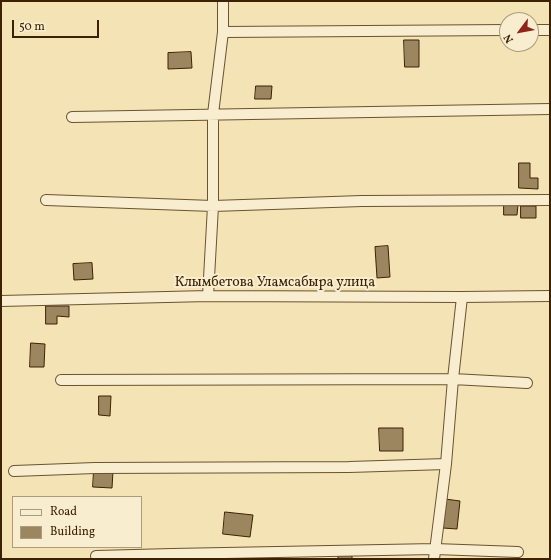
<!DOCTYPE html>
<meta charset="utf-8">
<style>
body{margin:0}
#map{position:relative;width:551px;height:560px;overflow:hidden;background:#f4e4b5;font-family:Vollkorn,serif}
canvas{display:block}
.frame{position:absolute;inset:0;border:2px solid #3d2103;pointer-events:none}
.legend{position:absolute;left:12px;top:496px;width:130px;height:52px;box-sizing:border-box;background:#f8edcf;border:1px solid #ad9b7d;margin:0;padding:5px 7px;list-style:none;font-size:12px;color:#3d2103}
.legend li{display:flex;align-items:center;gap:8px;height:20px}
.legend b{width:20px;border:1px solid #ad9b7d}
.north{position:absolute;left:499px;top:12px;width:40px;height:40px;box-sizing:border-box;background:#f8edcf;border:1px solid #ad9b7d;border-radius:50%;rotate:238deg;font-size:11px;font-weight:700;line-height:16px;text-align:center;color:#3d2103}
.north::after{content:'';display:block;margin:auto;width:14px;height:18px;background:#8f2418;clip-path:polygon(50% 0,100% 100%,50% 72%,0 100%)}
.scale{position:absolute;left:12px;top:20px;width:87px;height:18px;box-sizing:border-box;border:2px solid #3d2103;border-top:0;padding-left:5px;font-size:12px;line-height:14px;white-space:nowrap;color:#3d2103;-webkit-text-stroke:3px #f8edcf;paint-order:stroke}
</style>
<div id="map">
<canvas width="551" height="560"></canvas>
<div class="frame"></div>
<ul class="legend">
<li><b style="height:5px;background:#f8edcf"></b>Road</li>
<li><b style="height:11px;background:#9c8660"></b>Building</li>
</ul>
<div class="north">N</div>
<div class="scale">50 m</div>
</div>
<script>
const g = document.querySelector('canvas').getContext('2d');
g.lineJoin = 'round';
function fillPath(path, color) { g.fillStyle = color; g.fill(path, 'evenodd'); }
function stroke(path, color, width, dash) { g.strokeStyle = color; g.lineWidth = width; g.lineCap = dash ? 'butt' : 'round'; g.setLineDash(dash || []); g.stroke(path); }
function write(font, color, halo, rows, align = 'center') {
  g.font = font + ' Vollkorn,serif'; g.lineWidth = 4; g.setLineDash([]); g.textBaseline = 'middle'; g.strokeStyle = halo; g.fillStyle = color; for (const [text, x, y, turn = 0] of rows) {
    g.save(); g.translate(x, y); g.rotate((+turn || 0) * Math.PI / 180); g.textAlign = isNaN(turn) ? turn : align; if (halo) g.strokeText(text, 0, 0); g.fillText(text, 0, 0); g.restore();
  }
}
const building = new Path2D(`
 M404,40H419V67H405Z
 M191,52L192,68L168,69V53Z
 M256,86H272L271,99H255Z
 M519,163H530V178H538V189L519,188Z
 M504,204L518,205L517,215H504Z
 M521,206H536V218H521Z
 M388,246L390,277L377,278L375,247Z
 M92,263L93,279L74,280L73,264Z
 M46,306H69V317L57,316V324H46Z
 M31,343L45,344L44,367H30Z
 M99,396H111L110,416L99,415Z
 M379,428H403V451H380Z
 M94,470L113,471L112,488L93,487Z
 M445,499L460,501L457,529L443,528Z
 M225,512L253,515L250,537L223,534Z
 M352,553V559H338V554Z`);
fillPath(building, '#9c8660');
stroke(building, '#3d2103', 1);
const minor = new Path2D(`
 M531,30H550
 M223,32L507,30
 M72,117L550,109
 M46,200L213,206L362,201L550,200
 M208,296L213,206V114L223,32V1
 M1,301L208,296L462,297L550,296
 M61,380L453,379L527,383
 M14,471L95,468L349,467L446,464
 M96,556L172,554L435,549L518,552
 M434,559L446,464L453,379L462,297`);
stroke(minor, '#6b5230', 12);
stroke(minor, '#f8edcf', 10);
write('14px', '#3d2103', '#f8edcf', [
 ["Клымбетова Уламсабыра улица",275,283]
]);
</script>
